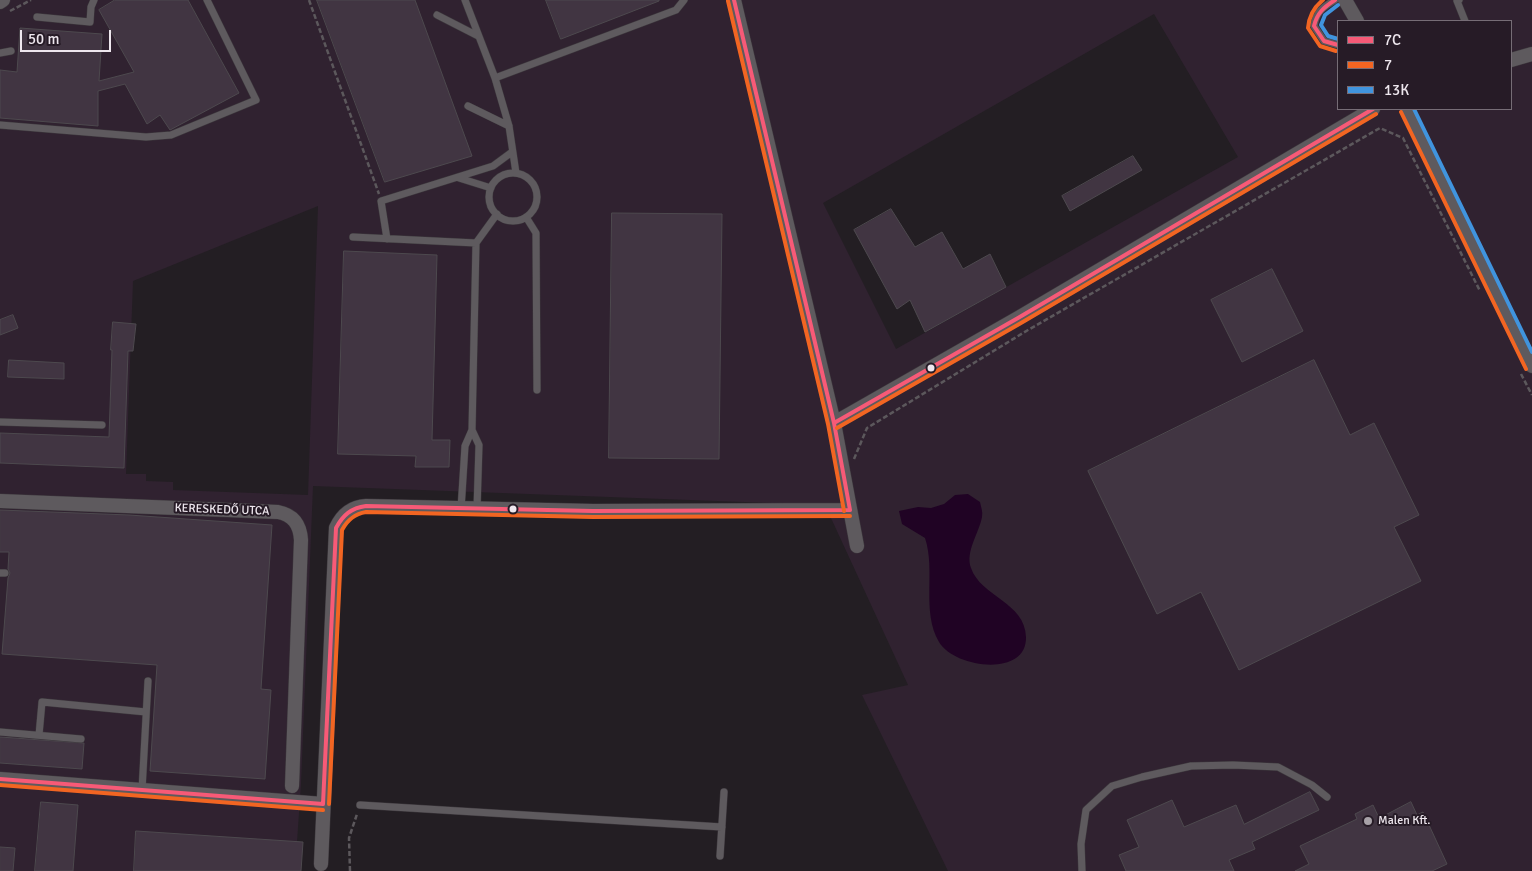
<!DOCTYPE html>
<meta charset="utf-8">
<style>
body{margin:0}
#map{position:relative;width:1532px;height:871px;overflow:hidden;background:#231e23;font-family:Signika,sans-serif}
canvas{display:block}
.legend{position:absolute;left:1337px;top:20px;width:175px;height:90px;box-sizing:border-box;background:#261b26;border:1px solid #766d76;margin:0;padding:6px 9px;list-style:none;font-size:15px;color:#eee7ee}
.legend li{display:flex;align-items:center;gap:10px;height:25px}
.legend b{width:25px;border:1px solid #766d76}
.scale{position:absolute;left:20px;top:30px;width:91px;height:22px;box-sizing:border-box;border:2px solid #eee7ee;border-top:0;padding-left:6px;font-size:15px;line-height:18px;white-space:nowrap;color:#eee7ee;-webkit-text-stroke:4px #261b26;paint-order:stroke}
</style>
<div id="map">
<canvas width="1532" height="871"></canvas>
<ul class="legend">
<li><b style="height:6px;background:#f75a77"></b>7C</li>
<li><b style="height:6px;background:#f26522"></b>7</li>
<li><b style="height:6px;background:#4094de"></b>13K</li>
</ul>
<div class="scale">50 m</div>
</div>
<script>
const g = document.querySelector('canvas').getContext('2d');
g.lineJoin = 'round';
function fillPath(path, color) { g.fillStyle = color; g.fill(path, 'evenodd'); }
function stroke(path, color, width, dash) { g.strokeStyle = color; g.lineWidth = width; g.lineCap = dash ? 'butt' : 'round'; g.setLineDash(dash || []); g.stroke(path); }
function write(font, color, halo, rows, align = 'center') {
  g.font = font + ' Signika,sans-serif'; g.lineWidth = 4; g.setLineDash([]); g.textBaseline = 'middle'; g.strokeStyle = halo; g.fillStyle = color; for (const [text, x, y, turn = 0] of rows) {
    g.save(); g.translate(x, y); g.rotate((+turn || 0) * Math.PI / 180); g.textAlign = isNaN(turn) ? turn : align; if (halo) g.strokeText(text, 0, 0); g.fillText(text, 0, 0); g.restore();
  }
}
fillPath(new Path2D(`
 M0,0H1532V871H948L862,695L908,685L825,505L313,486L301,784L295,871H0ZM1154,14L1238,157L896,349L823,203ZM1338,21H1511V109H1338ZM318,206L308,495L173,490V482L146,481V474H126L133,281Z`), '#302230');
fillPath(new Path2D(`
 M968,494L980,502C981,507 983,512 982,517C979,533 965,552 971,568C981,597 1025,602 1026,637C1027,678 954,668 939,642C921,611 936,571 925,538L902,524L899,511L918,507L931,508L944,504L955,495Z`), '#200324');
const building = new Path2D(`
 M115,0H188L239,93L170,130L160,115L147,124L125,84L98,91V126L0,118V70L17,72L20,28L102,34L99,81L134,72L99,10Z
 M317,0H415L472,156L385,182Z
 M546,0H659V1L561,39Z
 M1133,156L1142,170L1070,211L1062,196Z
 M891,209L915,247L942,232L963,269L990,254L1006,287L925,332L910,300L897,309L854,230Z
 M612,213L722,214L719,459L609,458Z
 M344,251L437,255L432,440H450L449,467H415L416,456L338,454Z
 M1272,269L1303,331L1242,362L1211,300Z
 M13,315L18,328L0,335V320Z
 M113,322L136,324L133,351H128L124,468L0,463V433L109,437L112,350H111Z
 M9,360L64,363V379L8,377Z
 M1314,360L1350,435L1374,423L1419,515L1394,527L1421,581L1239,670L1201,592L1157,614L1088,471Z
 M0,510L129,515L272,525L261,689L271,690L265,779L150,771L157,665L2,654L8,578L10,573L8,569L9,552H0Z
 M0,737L84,743L82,769L0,763Z
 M1310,792L1319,810L1252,842L1255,849L1229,860L1234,871H1126L1119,855L1139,847L1127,820L1172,800L1184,827L1236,805L1244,824Z
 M41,802L78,805L73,871H35Z
 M1411,802L1417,815L1423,812L1447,864L1432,871H1295L1309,864L1300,846L1357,819L1355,814L1373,805L1379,818Z
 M136,831L303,842L301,871H134Z
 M0,847L15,848L13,871H0Z`);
fillPath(building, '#413542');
stroke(building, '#4d494e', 1);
const lane = new Path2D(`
 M465,0L495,78L509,126L516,173
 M1335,0C1323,7 1316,12 1314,26L1324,41L1338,45
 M1459,0L1457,1L1465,21
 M437,15L478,36
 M37,17L90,22L91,7L94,0
 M0,53L11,51
 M495,78L676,10L684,0
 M468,106L509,126
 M0,125L146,137L171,135L256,100L207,0
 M489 197a24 24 0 1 1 48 0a24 24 0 1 1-48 0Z
 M459,178L491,188
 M526,217L536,233L537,390
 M353,237L476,243
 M387,239L381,201L493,166L512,152
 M0,422L102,425
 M472,430L479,445L477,509
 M461,509L465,446L472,430L476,243L497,214
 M0,573H5
 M0,732L81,739
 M39,735L42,702L146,712
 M142,790L148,681
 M360,805L722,827
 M720,856L724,792
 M1082,871L1081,844L1086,810L1112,786L1142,777L1191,766L1233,765L1278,767L1312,785L1327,797`);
const street = new Path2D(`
 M734,0L834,423L857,546
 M1345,0L1357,21
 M0,2L3,0
 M1511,60L1532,54
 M1407,109L1532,366
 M834,423L1018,318L1373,109
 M0,501L278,512C293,515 300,524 301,540L292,786
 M0,779L323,804
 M321,864L336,528C342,515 351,507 366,506L593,511L850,510`);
stroke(lane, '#3d383d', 8);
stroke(street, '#3d383d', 15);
stroke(new Path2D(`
 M309,0L379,194
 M10,11L31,0
 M1521,374L1532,395
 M854,459L867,428L1028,330L1380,128L1403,138L1480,291
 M350,871L349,838L357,814`), '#5c585c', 2.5, [5, 2.5]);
stroke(lane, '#5e5a5e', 7);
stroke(street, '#5e5a5e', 14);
stroke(new Path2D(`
 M734,0L834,423L850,510
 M1335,0C1324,7 1317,13 1314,26L1324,41L1338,45
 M834,423L1018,318L1373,109
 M0,779L323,804
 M323,804L336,528C343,515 351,508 366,506L593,511L850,510`), '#f75a77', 4);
stroke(new Path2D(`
 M1323,0C1314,7 1309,16 1308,28L1320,46L1336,51
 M728,1L828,424L844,511
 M1401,112L1526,369
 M837,428L1021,323L1376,114
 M0,785L323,810
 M329,804L342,530C348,519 355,514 366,512L593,517L850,516`), '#f26522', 4);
stroke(new Path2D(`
 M1338,5L1325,15L1321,25L1328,36L1338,39
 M1414,109L1532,352`), '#4094de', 4);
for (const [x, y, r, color] of [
 [931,368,4.5,"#eee7ee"],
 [513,509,4.5,"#eee7ee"],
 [1368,821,5,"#a7a1a7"]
]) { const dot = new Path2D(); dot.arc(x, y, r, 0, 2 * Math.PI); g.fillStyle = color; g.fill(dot); stroke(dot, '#261b26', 2); }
write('12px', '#eee7ee', '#261b26', [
 ["KERESKEDŐ UTCA",222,510,2]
]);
write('12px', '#eee7ee', '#261b26', [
 ["Malen Kft.",1378,821]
], 'left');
</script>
